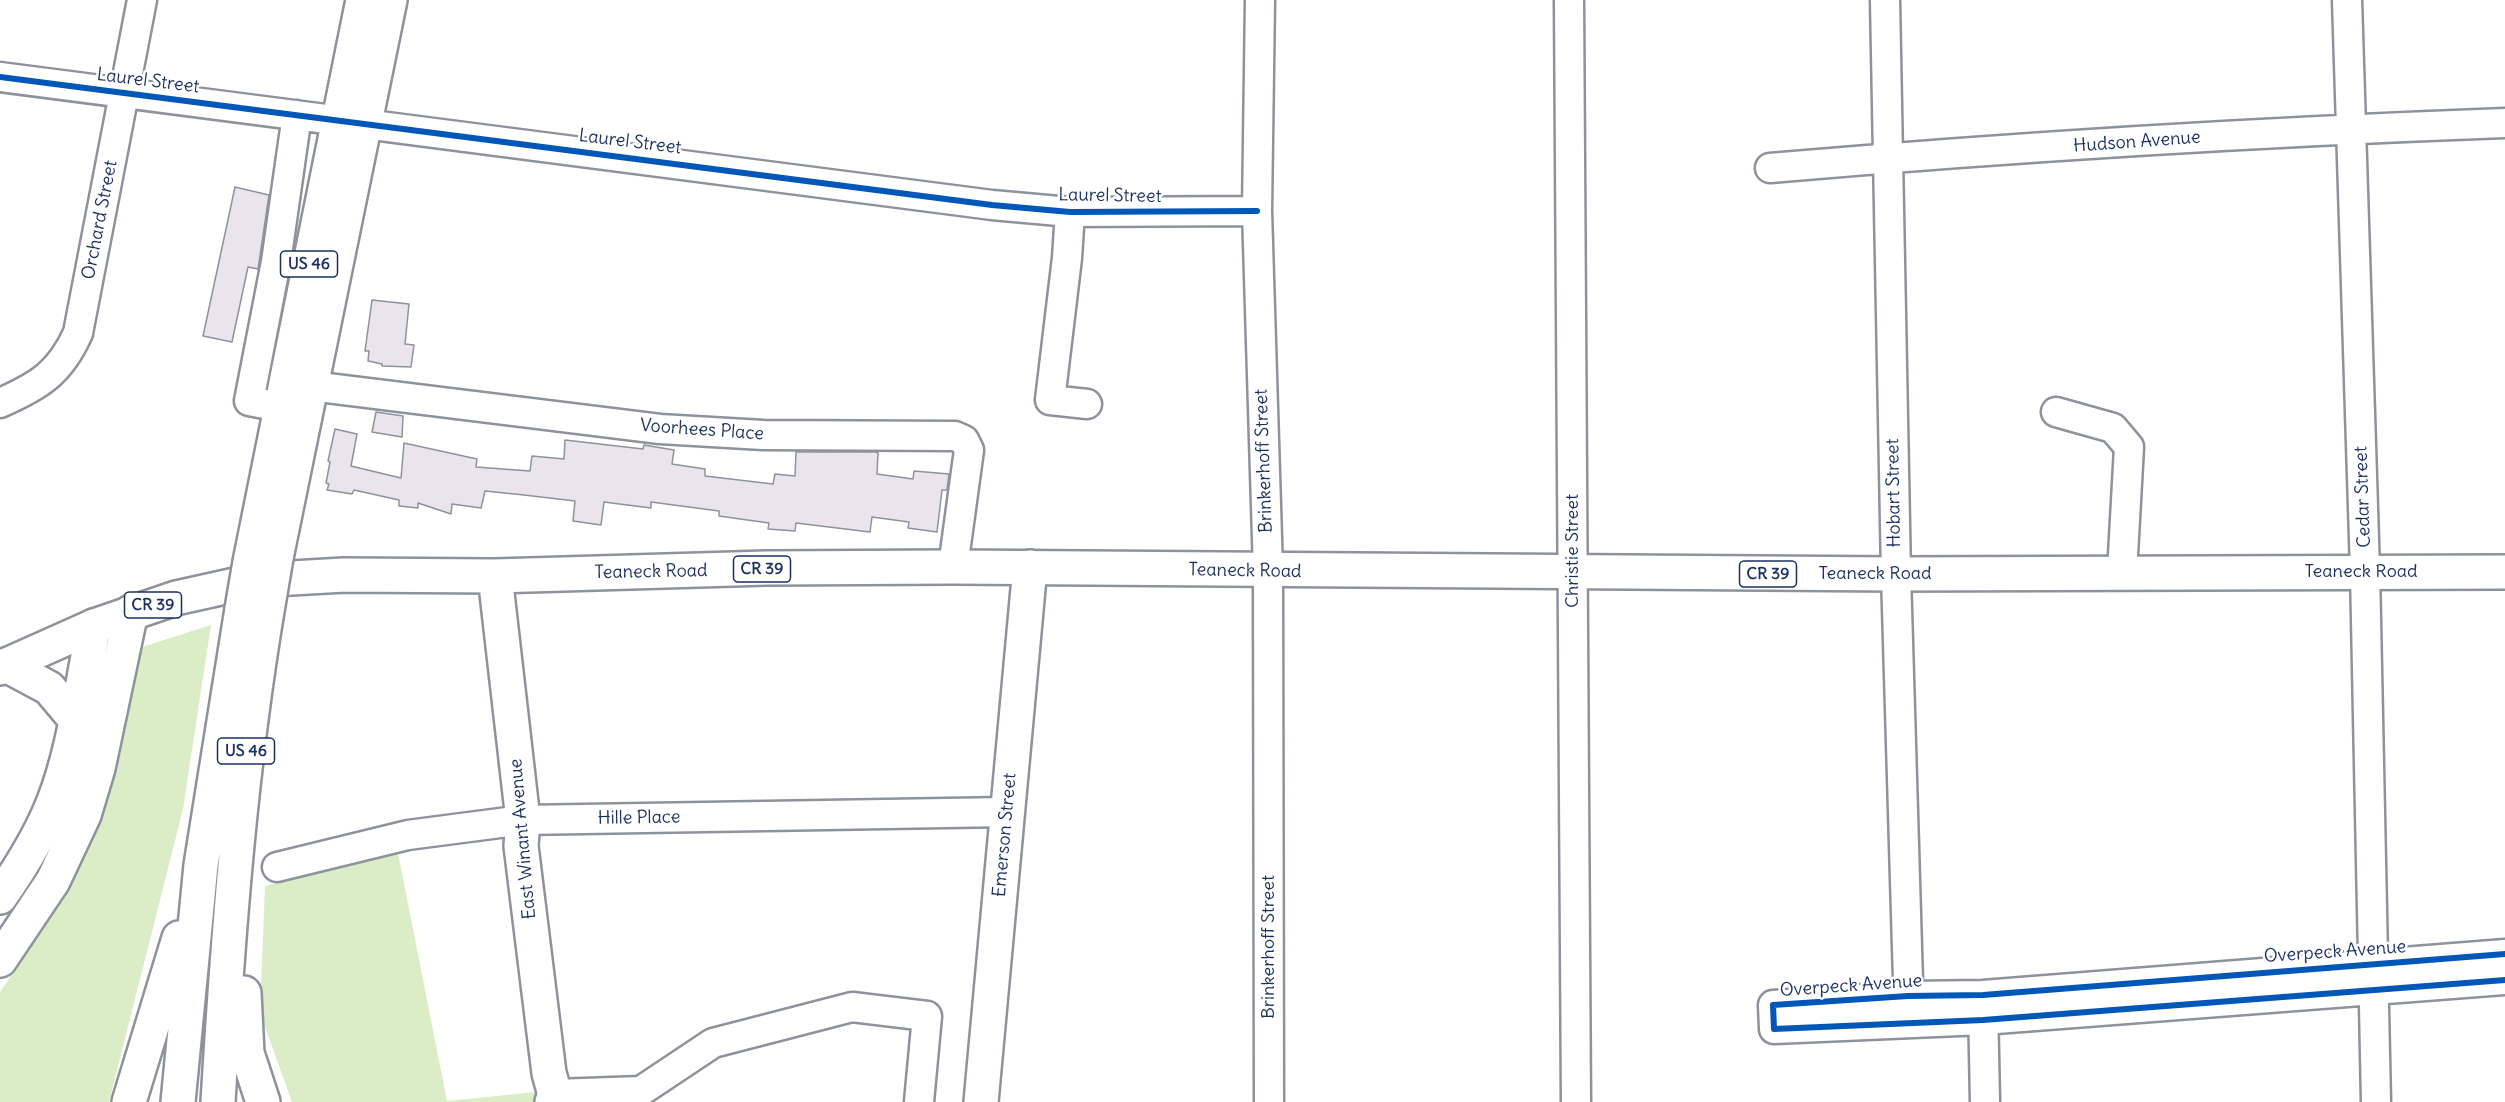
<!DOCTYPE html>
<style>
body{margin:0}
canvas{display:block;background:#fff}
</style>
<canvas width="2505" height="1102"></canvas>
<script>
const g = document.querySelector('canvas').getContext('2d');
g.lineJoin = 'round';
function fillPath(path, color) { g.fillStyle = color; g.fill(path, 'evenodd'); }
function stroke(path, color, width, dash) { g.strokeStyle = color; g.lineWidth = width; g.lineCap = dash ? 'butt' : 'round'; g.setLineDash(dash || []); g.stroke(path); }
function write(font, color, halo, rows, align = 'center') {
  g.font = font + ' Delius,sans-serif'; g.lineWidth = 5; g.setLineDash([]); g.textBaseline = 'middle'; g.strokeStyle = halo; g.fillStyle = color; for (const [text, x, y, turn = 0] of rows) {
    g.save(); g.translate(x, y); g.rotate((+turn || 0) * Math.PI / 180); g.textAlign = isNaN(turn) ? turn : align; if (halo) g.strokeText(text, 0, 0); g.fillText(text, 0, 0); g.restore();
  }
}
fillPath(new Path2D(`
 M211,625L183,809L109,1102H0V992L65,896L105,798L139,648Z
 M398,853L447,1101L535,1092L533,1102H292L260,1013L265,886Z`), '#daedc6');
const building = new Path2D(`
 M235,187L269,195L258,269L248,267L232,342L203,336Z
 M372,300L409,304L405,344L414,345L411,367L382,366V364L368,361L369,351H365Z
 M376,412L403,416L402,437L372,432Z
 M335,429L357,434L351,466L401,478L404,443L477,459L476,467L530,471L532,456L564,459L565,440L643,449L644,445L674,450L672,464L705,469V476L773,484L775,474L795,476L796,452H876L878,453L877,474L913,479L914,471L949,474L947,490H942L937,532L908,528L909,522L872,517L870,532L796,523L795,531L768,529L769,523L719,516V511L651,502V508L604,502L601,525L573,521L575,501L524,495L485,491L481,508L452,504L451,514L418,503V508L399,506V500L354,490L352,494L327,490L329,484L326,483L330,462L328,461Z`);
fillPath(building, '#eae4ec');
stroke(building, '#8e929a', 1.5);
const minor = new Path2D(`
 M1260,0L1257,211L1268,571L1269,1102
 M1569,0L1576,1102
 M1885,0L1896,574L1909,1015
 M2347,0L2365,571L2376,1102
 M0,77L992,205L1070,212L1257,211
 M1770,168C2015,147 2260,132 2505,123
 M1070,212L1067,258L1050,400L1087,404
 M311,386L660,429L763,435L955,436L964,440L969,450L953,567
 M0,403C39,386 60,373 78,333L142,0
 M280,407L249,401L276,262L297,115
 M2056,412L2113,428L2129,447L2122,573
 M277,867L408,835L523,820L1007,812
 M2505,954L1983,995L1908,996L1773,1005L1774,1029L1983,1020L2505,980
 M1983,1003L1985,1102
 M555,1094L641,1091L713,1043L852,1007L927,1016L919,1102`);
const major = new Path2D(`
 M495,576L523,820L521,846L549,1073L557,1102
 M0,668L94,626L176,598L257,580L344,575L495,576L767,568L953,567L1896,574L2505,572
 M981,1102L1030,567`);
const highway = new Path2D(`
 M276,558L390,0
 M250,562L363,0
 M6,665L49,688L75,719
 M0,897C21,867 41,835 54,801C75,748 82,681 94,626
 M0,960L53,881L84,815L98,768L131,612
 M244,993L247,1053L263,1102
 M129,1102L179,938
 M178,1102L201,865L242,609
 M218,1102C228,935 240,770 268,605
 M552,1102L555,1094`);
stroke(minor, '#8e929a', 33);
stroke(major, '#8e929a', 38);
stroke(highway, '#8e929a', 38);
stroke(minor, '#fff', 28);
stroke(major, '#fff', 33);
stroke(highway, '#fff', 33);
const highwayBridge = new Path2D(`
 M268,605L276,558
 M242,609L250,562`);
stroke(highwayBridge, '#8e929a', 38, []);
stroke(highwayBridge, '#fff', 33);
stroke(new Path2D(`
 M0,77L992,205L1070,212L1257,211
 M2505,954L1983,995L1908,996L1773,1005L1774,1029L1983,1020L2505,980`), '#0057b8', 6);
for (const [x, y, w] of [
 [309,264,57],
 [762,569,57],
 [1768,574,57],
 [153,605,57],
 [246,751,57]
]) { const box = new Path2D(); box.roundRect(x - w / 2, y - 13, w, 26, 4.5); g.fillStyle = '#fff'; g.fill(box); stroke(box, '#1b2f5e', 1.5); }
write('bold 16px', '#1b2f5e', null, [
 ["US 46",309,264],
 ["CR 39",762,569],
 ["CR 39",1768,574],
 ["CR 39",153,605],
 ["US 46",246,751]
]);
write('18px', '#1b2f5e', '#fff', [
 ["Laurel Street",148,81,7],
 ["Laurel Street",630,142,7],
 ["Hudson Avenue",2137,142,-4],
 ["Laurel Street",1110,196,1],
 ["Orchard Street",100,220,-79],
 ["Voorhees Place",702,430,4],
 ["Brinkerhoff Street",1264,461,-92],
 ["Hobart Street",1894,493,-91],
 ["Cedar Street",2363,497,-92],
 ["Christie Street",1573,551,-90],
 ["Teaneck Road",1245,571,1],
 ["Teaneck Road",651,572,-1],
 ["Teaneck Road",2361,572],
 ["Teaneck Road",1875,574],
 ["Hille Place",639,818,-1],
 ["Emerson Street",1005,835,-85],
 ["East Winant Avenue",523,839,-95],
 ["Brinkerhoff Street",1269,947,-90],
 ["Overpeck Avenue",2335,952,-4],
 ["Overpeck Avenue",1851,986,-4]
]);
</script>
